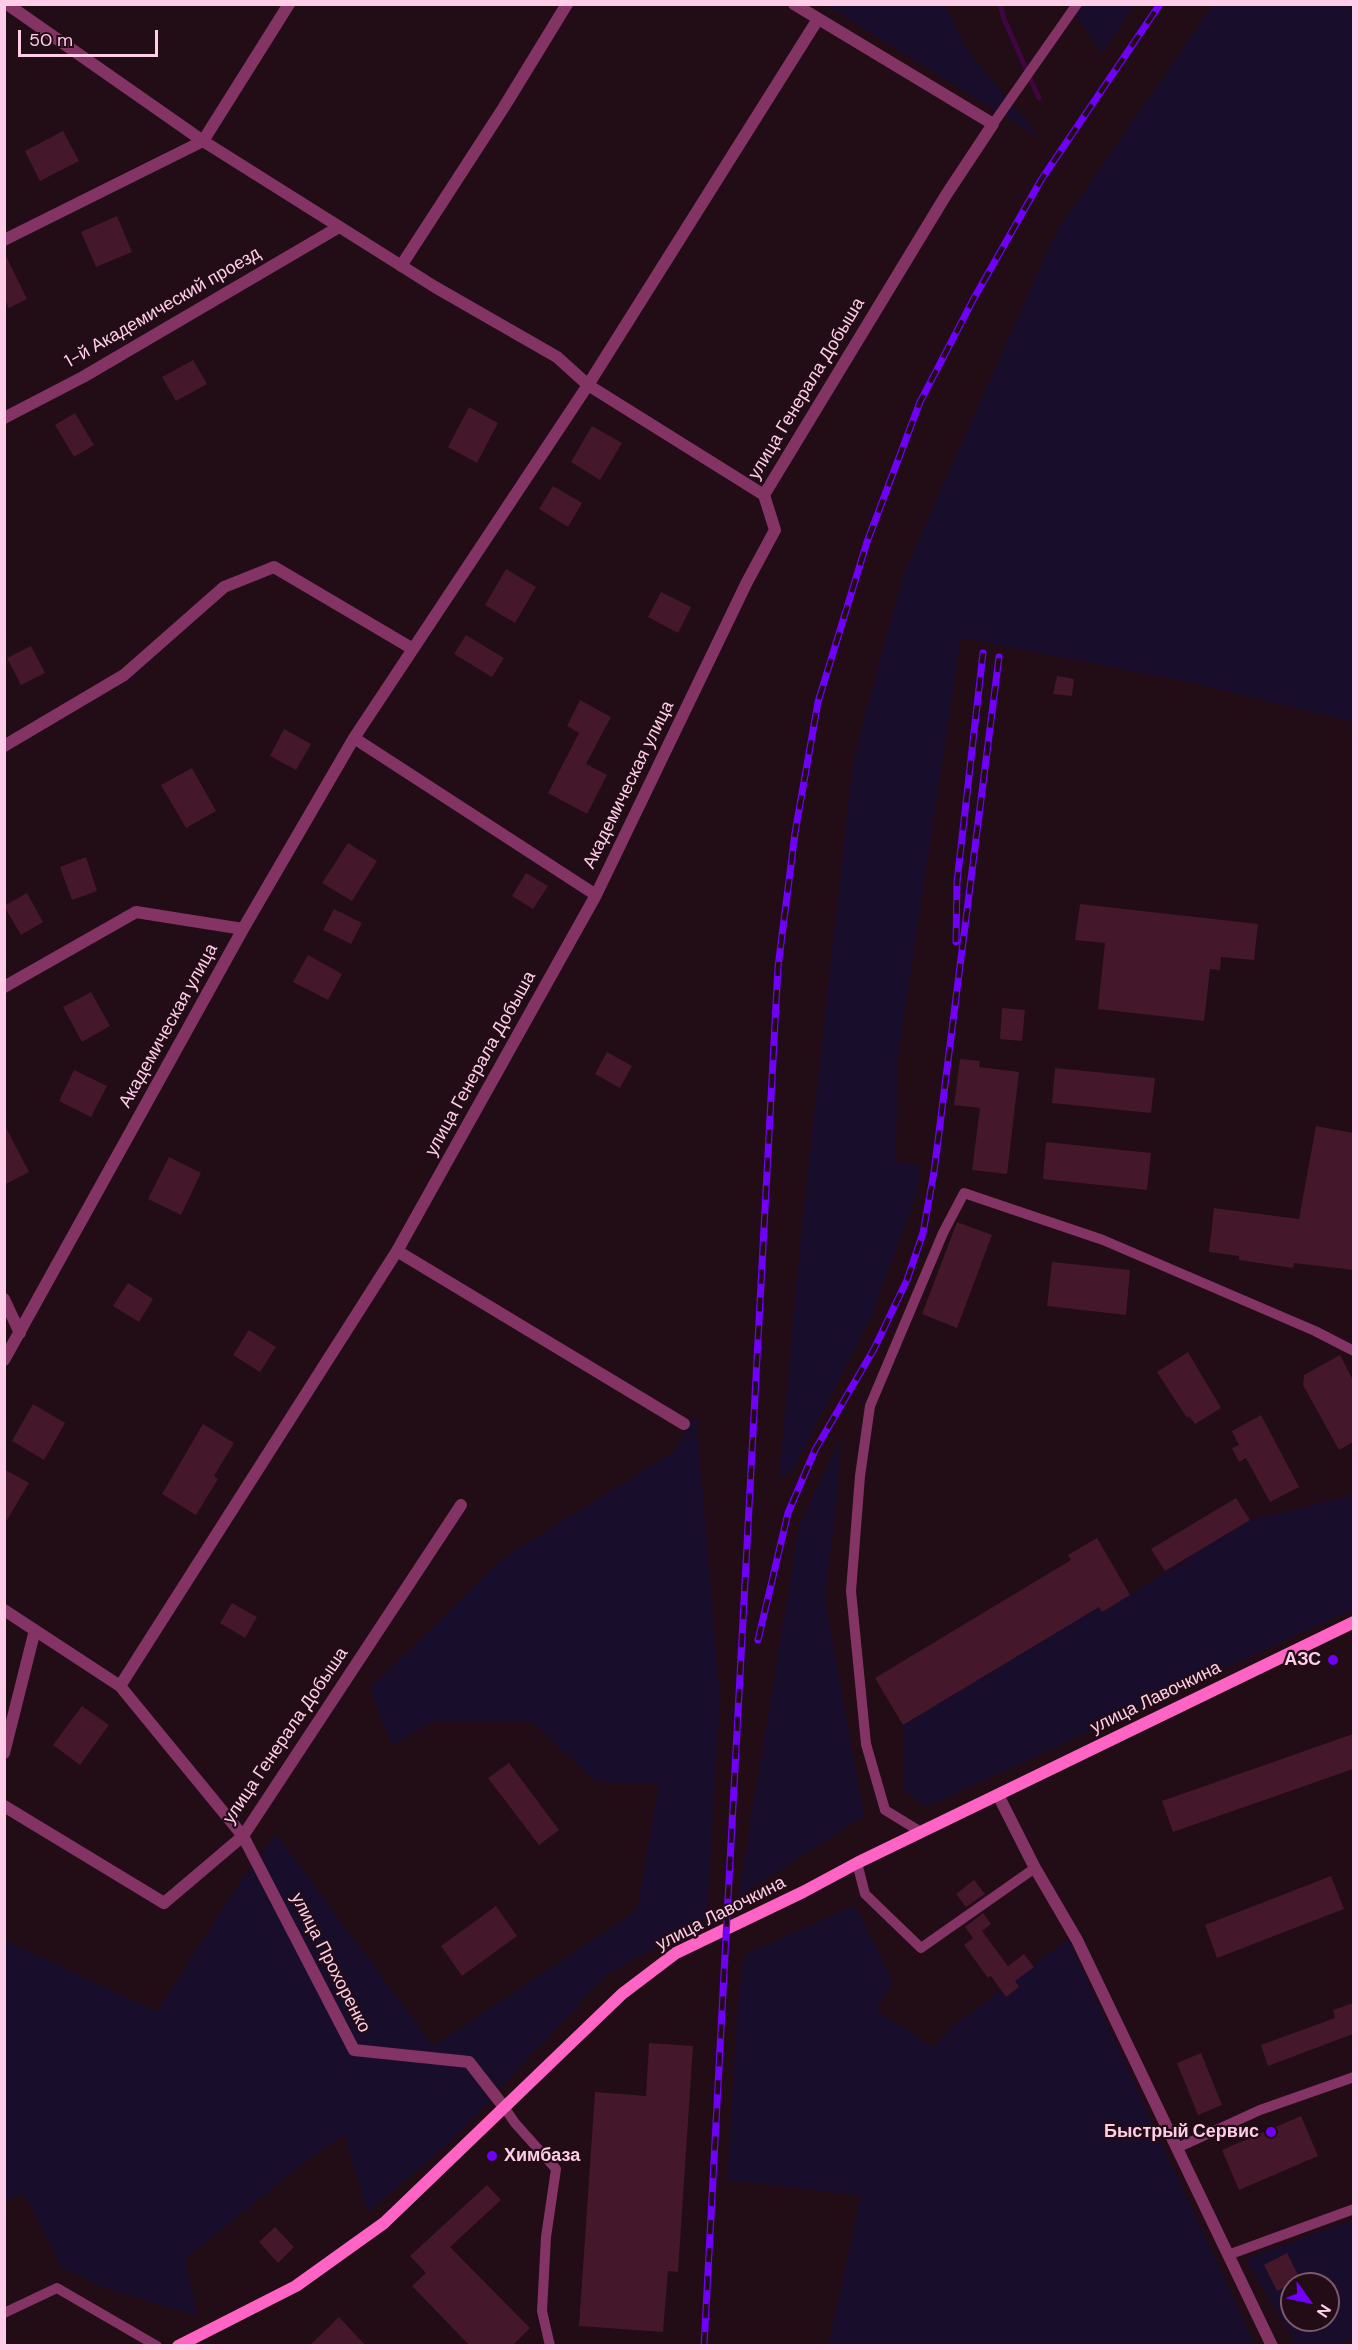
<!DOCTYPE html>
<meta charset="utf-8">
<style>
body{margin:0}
#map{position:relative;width:1358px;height:2350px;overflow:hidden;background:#220c16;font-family:"DM Sans",sans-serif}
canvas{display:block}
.frame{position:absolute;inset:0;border:6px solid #ffcde8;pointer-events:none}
.north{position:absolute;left:1280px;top:2272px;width:60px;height:60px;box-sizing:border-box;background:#220c16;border:2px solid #7a596a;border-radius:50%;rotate:123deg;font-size:16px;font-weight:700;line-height:24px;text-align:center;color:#ffcde8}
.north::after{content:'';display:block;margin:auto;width:21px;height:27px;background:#7000f8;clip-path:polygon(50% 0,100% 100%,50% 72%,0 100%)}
.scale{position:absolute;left:18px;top:30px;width:140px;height:27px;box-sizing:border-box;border:3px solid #ffcde8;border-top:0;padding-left:8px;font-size:18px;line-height:21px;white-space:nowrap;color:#ffcde8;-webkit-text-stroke:4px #220c16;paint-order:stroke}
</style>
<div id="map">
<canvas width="1358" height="2350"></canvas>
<div class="frame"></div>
<div class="north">N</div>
<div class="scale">50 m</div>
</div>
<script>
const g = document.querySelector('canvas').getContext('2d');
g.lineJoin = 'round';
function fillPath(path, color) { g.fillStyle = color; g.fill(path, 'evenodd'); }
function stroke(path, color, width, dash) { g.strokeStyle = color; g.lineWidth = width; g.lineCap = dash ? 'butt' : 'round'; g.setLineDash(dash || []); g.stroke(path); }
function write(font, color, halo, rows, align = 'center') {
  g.font = font + ' "DM Sans",sans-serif'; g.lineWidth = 4.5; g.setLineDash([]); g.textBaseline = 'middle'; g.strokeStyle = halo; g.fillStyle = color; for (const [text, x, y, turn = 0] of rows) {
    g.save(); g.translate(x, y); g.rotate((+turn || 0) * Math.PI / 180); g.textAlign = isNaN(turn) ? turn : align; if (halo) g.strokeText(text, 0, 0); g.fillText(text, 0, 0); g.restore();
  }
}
fillPath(new Path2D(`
 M826,5H945L965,47L1041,139Z
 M1068,5H1134L1102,53Z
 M1213,5H1353V722L1189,682L961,638L897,1063L896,1162L921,1165L916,1196L872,1315L792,1472L779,1476L802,1224L853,761L903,575L1056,232Z
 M696,1414L720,1697L707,1918L606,1975L454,2138L368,2212L344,2135L298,2167L185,2259L197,2316L102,2287L61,2267L24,2193L5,2202V1940L157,2012L234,1891L276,1834L433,2046L637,1910L659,1784L596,1782L532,1722L432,1721L392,1746L370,1688L503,1558L675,1451Z
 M840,1439L837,1499L825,1599L864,1816L738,1897L799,1526Z
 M1353,1495V1609L926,1807L903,1790V1725L1099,1607L1102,1612L1250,1520Z
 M855,1905L893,1982L876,2011L934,2047L952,2027L1068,1939L1255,2345H828L861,2196L727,2180L738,1999L744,1955Z
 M1353,2220V2338L1338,2345H1297L1245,2259ZM1292,2284H1328V2320H1292Z`), '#180e2c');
stroke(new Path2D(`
 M1000,4L1004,19L1039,98`), '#400641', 5);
fillPath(new Path2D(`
 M63,131L79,161L40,181L25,151Z
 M117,216L132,252L96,267L81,232Z
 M4,252L27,299L9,308L4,298Z
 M193,360L207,384L176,401L162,377Z
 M469,407L498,423L477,463L448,447Z
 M75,413L94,445L74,457L55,425Z
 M592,426L622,443L600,480L571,462Z
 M553,486L582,503L568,527L539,509Z
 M506,569L536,587L515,623L485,605Z
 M661,592L691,607L678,633L648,617Z
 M466,635L504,658L492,677L454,654Z
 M31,646L45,673L21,685L7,658Z
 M1057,676L1074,679L1072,696L1053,694Z
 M580,700L611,717L586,764L607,775L587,814L548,793L579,733L567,726Z
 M284,729L311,744L296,770L270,756Z
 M192,768L216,811L186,828L161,785Z
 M348,843L377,861L352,901L322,883Z
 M86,857L97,891L72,900L60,867Z
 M526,873L548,886L533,909L512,896Z
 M27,893L43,922L21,935L4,906Z
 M1080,904L1258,924L1254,960L1221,957L1220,970L1210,969L1204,1021L1098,1009L1105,943L1075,940Z
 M334,909L362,923L351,944L323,930Z
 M308,955L342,974L328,1000L293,982Z
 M91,992L110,1026L82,1042L63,1007Z
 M1002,1008L1025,1010L1022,1041L1000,1039Z
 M607,1052L632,1066L620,1088L595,1074Z
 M960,1059L980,1061L979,1067L1019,1072L1007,1174L972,1170L980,1108L954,1105Z
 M1055,1068L1155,1078L1151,1113L1052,1103Z
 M74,1070L107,1086L91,1117L59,1101Z
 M4,1124L29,1172L4,1185Z
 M1316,1126L1353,1133V1270L1294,1263L1293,1268L1239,1260V1256L1209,1252L1214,1208L1299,1219Z
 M1046,1142L1151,1153L1147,1190L1043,1179Z
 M169,1157L201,1173L181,1215L148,1199Z
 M957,1222L992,1235L957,1328L922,1314Z
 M1052,1262L1130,1270L1126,1315L1047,1306Z
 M128,1283L153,1299L139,1322L113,1306Z
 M249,1330L276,1347L260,1372L233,1355Z
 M1188,1352L1221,1408L1195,1424L1189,1416L1187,1418L1157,1372Z
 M1340,1355L1353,1380V1442L1339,1450L1303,1385L1304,1375Z
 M33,1404L65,1423L44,1460L12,1441Z
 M1261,1415L1299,1487L1270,1502L1246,1458L1239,1462L1232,1448L1239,1445L1232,1431Z
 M203,1424L234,1443L214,1476L218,1479L196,1515L162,1494Z
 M4,1469L29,1483L4,1525Z
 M1236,1498L1250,1520L1165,1571L1151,1549Z
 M1097,1538L1130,1595L1102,1612L1099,1607L903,1725L875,1678L1071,1560L1068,1555Z
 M232,1603L257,1617L245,1638L220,1623Z
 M82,1706L109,1725L80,1765L53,1745Z
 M1353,1734V1769L1173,1832L1162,1801Z
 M509,1763L559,1830L539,1845L488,1778Z
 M1331,1876L1344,1909L1217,1958L1205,1925Z
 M974,1880L985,1894L966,1907L956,1894Z
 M496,1906L517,1936L462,1976L441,1946Z
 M983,1913L991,1924L982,1931L1008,1966L1024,1954L1034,1967L1015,1981L1019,1987L1006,1997L991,1976L988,1978L964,1945L973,1938L965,1927Z
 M1353,2003V2034L1268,2066L1261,2045L1335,2018L1333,2010Z
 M649,2043L693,2046L678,2272L668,2271L663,2332L579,2326L595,2092L646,2096Z
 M1201,2053L1222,2105L1198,2115L1177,2063Z
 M1301,2116L1318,2156L1239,2190L1222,2150Z
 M487,2185L501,2200L450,2247L530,2328L512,2346H470L412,2286L426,2273L410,2256Z
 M275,2227L294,2247L278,2263L259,2242Z
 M1287,2253L1300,2279L1277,2291L1264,2265Z
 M339,2317L366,2346H309Z`), '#44172b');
stroke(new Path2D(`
 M993,124L1077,4
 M921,1832L885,1810L866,1744L851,1591L860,1476L870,1406L943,1233L964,1193L1103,1240L1315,1331L1354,1351
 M857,1863L865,1894L921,1948L1035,1868
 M504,2107L515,2123L556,2169L546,2237L542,2311L550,2346
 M1177,2148L1260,2110L1354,2077
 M1228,2255L1354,2209
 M4,2313L57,2288L157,2346`), '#843365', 10);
stroke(new Path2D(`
 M7,4L203,141L435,287L557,357L588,385L764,495L946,195L993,124L794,4
 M4,240L203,141L289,4
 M401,266L504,107L567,4
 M4,418L83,377L339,227
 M764,495L775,530L747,582L596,895L354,738L588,385L818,19
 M4,746L124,675L224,587L274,567L413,649
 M4,987L136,912L243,929
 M397,1251L684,1424
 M4,1299L20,1333
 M4,1360L243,929L354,738
 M4,1610L120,1686L243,1836L354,2050L469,2062L504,2107
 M120,1686L397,1251L596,895
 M4,1753L35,1630
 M998,1795L1035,1868L1077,1940L1272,2346
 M4,1806L164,1903L243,1836L461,1505`), '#843365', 12);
stroke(new Path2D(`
 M178,2346L296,2286L384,2223L622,1994L676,1953L803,1892L857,1863L1354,1622`), '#ff64c4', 12);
const rail = new Path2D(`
 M956,942L957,882L983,653
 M758,1640L788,1513L815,1450L874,1349L907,1280L923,1233L934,1172L999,657
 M704,2346L778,967L795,833L818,702L867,542L920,402L973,300L1041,180L1160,4`);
stroke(rail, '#7000f8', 7);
stroke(rail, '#220c16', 4.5, [14]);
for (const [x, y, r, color] of [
 [1333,1660,6,"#7000f8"],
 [1271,2132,6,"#7000f8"],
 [492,2156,6,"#7000f8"]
]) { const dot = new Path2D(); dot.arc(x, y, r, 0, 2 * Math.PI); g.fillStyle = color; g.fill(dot); stroke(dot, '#220c16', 2); }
write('18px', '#ffcde8', '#220c16', [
 ["1-й Академический проезд",163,308,-30],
 ["улица Генерала Добыша",807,389,-59],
 ["Академическая улица",629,785,-64],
 ["Академическая улица",169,1026,-61],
 ["улица Генерала Добыша",481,1064,-61],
 ["улица Лавочкина",1156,1698,-26],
 ["улица Генерала Добыша",286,1736,-56],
 ["улица Лавочкина",721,1914,-27],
 ["улица Прохоренко",330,1963,63]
]);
write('bold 18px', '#ffcde8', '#220c16', [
 ["АЗС",1321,1660],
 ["Быстрый Сервис",1259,2132],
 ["Химбаза",504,2156,"left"]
], 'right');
</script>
